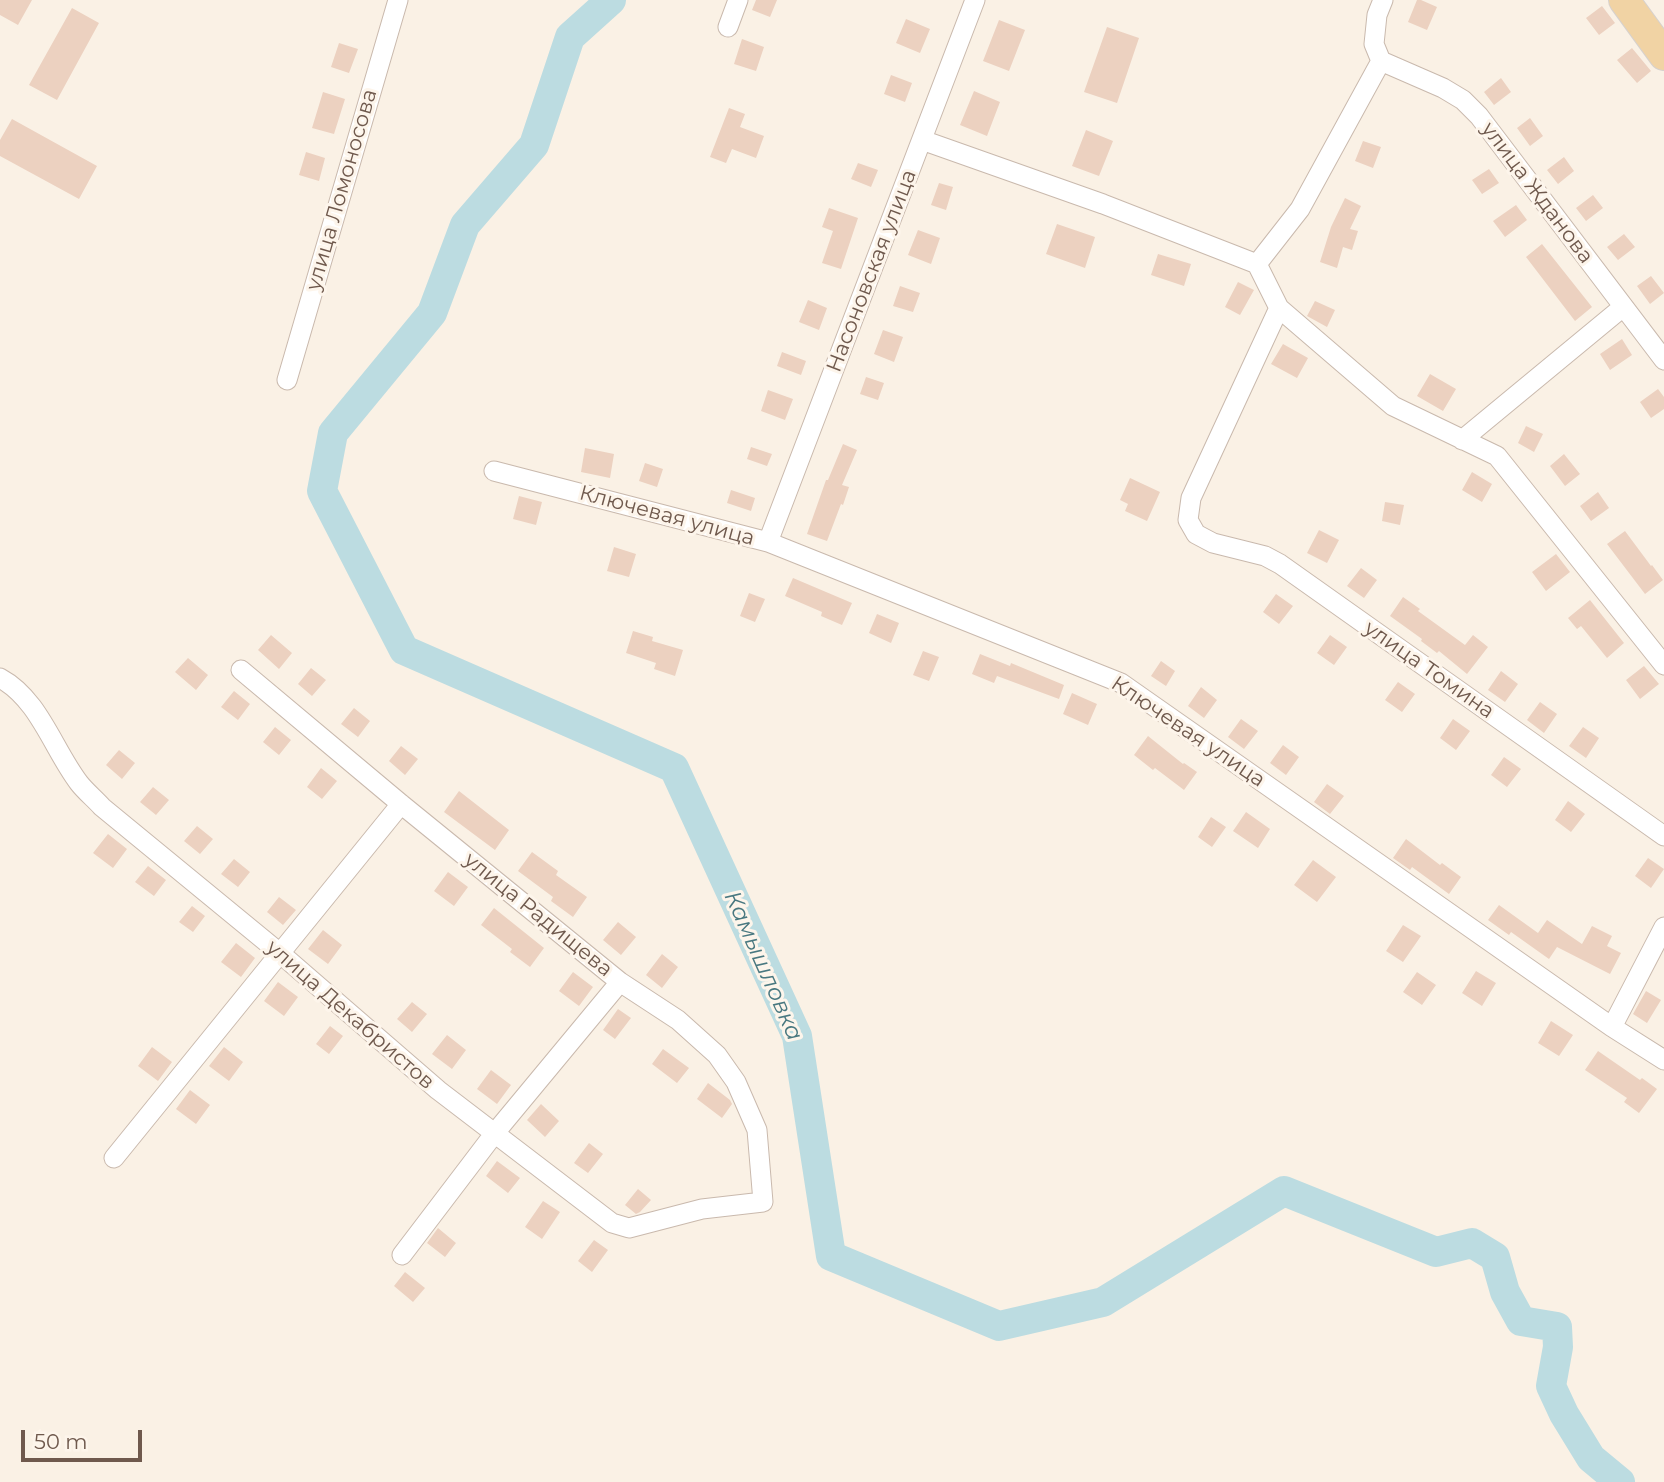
<!DOCTYPE html>
<meta charset="utf-8">
<style>
body{margin:0}
#map{position:relative;width:1664px;height:1482px;overflow:hidden;background:#faf1e5;font-family:Montserrat,sans-serif}
canvas{display:block}
.scale{position:absolute;left:21px;top:1430px;width:121px;height:32px;box-sizing:border-box;border:4px solid #6f594d;border-top:0;padding-left:9px;font-size:21px;line-height:24px;white-space:nowrap;color:#6f594d;-webkit-text-stroke:5px #fdf5eb;paint-order:stroke}
</style>
<div id="map">
<canvas width="1664" height="1482"></canvas>
<div class="scale">50 m</div>
</div>
<script>
const g = document.querySelector('canvas').getContext('2d');
g.lineJoin = 'round';
function stroke(path, color, width, dash) { g.strokeStyle = color; g.lineWidth = width; g.lineCap = dash ? 'butt' : 'round'; g.setLineDash(dash || []); g.stroke(path); }
function fillPath(path, color) { g.fillStyle = color; g.fill(path, 'evenodd'); }
function write(font, color, halo, rows, align = 'center') {
  g.font = font + ' Montserrat,sans-serif'; g.lineWidth = 6; g.setLineDash([]); g.textBaseline = 'middle'; g.strokeStyle = halo; g.fillStyle = color; for (const [text, x, y, turn = 0] of rows) {
    g.save(); g.translate(x, y); g.rotate((+turn || 0) * Math.PI / 180); g.textAlign = isNaN(turn) ? turn : align; if (halo) g.strokeText(text, 0, 0); g.fillText(text, 0, 0); g.restore();
  }
}
stroke(new Path2D(`
 M611,0L570,37L534,145L465,225L432,313L333,433L322,491L404,650L674,768L797,1036L831,1256L999,1326L1103,1302L1284,1191L1436,1252L1472,1243L1495,1257L1505,1292L1521,1321L1557,1327L1558,1347L1551,1386L1564,1414L1591,1458L1620,1482`), '#bcdce1', 30);
fillPath(new Path2D(`
 M0,0H32L18,25L0,15Z
 M756,0H777L770,17L752,10Z
 M1417,0H1421L1437,7L1427,30L1408,22Z
 M1602,6L1615,23L1599,35L1586,18Z
 M72,8L99,23L57,100L29,85Z
 M906,19L930,29L920,53L896,43Z
 M999,20L1025,30L1009,71L983,61Z
 M1107,27L1139,38L1117,103L1084,92Z
 M742,39L764,47L756,71L734,64Z
 M339,43L358,49L349,73L331,67Z
 M1632,48L1651,71L1637,83L1617,60Z
 M891,75L912,83L905,102L884,94Z
 M1501,78L1511,92L1494,105L1484,92Z
 M974,91L1000,102L987,136L960,125Z
 M323,92L345,99L334,134L312,128Z
 M729,108L745,114L740,127L764,136L756,158L732,149L726,163L710,157Z
 M1530,118L1543,136L1530,146L1517,128Z
 M12,119L97,166L79,199L0,156V140Z
 M1086,130L1113,141L1099,176L1072,166Z
 M1363,141L1381,147L1373,168L1355,161Z
 M306,152L325,158L319,181L299,175Z
 M1564,157L1574,171L1558,184L1547,170Z
 M858,163L878,170L871,187L851,179Z
 M1489,169L1499,183L1482,194L1472,180Z
 M939,183L953,187L946,210L931,205Z
 M1593,195L1603,208L1586,221L1576,208Z
 M1345,198L1361,206L1350,229L1358,231L1352,250L1343,247L1337,268L1320,262L1331,227Z
 M1516,205L1527,220L1505,237L1493,221Z
 M829,208L858,218L841,269L822,263L833,231L822,227Z
 M1057,224L1095,237L1085,268L1046,254Z
 M918,230L940,238L931,264L908,255Z
 M1624,234L1635,247L1618,260L1607,247Z
 M1542,244L1592,307L1575,321L1526,257Z
 M1158,254L1191,264L1184,286L1151,275Z
 M1651,276L1664,293L1650,304L1637,286Z
 M1238,282L1254,290L1240,315L1225,307Z
 M900,286L920,293L913,312L893,306Z
 M808,300L827,308L819,330L799,322Z
 M1315,301L1335,310L1327,327L1307,316Z
 M883,330L903,337L894,362L874,354Z
 M1622,339L1632,355L1610,370L1600,354Z
 M1283,344L1308,358L1297,378L1271,364Z
 M782,352L806,361L801,375L777,366Z
 M1430,374L1456,389L1443,411L1417,396Z
 M866,377L884,383L878,400L860,394Z
 M1658,389L1664,397V409L1651,418L1640,402Z
 M768,390L793,399L785,420L761,411Z
 M1526,426L1543,434L1534,452L1518,443Z
 M843,444L857,450L842,485L849,487L843,505L841,504L827,541L807,534L826,480H828Z
 M751,447L772,454L767,466L747,459Z
 M585,448L614,454L610,478L581,472Z
 M1564,454L1580,474L1565,486L1550,466Z
 M645,463L663,469L657,487L639,481Z
 M1472,472L1492,484L1482,502L1462,490Z
 M1130,478L1160,492L1147,521L1125,511L1128,504L1120,500Z
 M731,490L755,498L751,511L727,503Z
 M1598,492L1609,508L1591,521L1580,506Z
 M519,496L542,502L536,525L513,519Z
 M1385,502L1404,505L1400,525L1382,521Z
 M1319,530L1339,540L1327,563L1307,553Z
 M1625,531L1651,566L1652,565L1663,580L1645,594L1607,544Z
 M614,547L636,554L629,577L607,571Z
 M1556,554L1570,572L1546,591L1532,572Z
 M1361,568L1377,580L1364,598L1347,586Z
 M793,578L852,603L842,625L821,616L822,612L785,596Z
 M749,593L765,599L755,622L740,616Z
 M1276,594L1293,606L1279,624L1263,612Z
 M1403,597L1420,609L1418,611L1465,645L1473,635L1488,647L1467,674L1439,651L1437,653L1421,641L1422,639L1390,616Z
 M1590,600L1624,643L1607,658L1581,626L1577,629L1568,618Z
 M877,614L899,623L891,643L869,633Z
 M633,631L653,637L652,641L683,650L675,676L654,669L656,663L626,653Z
 M271,635L292,653L279,669L258,650Z
 M1330,635L1347,647L1334,665L1317,653Z
 M923,651L939,657L929,681L913,675Z
 M980,654L1010,666L1011,663L1064,685L1059,699L997,676L994,683L972,674Z
 M188,658L208,675L196,690L175,672Z
 M1161,661L1175,671L1166,686L1151,676Z
 M1644,666L1659,684L1640,699L1626,680Z
 M311,668L326,680L312,696L298,684Z
 M1501,671L1518,684L1505,702L1488,690Z
 M1398,682L1415,694L1402,712L1385,700Z
 M1201,687L1217,700L1204,718L1188,706Z
 M234,691L250,704L238,720L221,707Z
 M1072,693L1097,704L1088,725L1063,714Z
 M1540,702L1557,714L1544,733L1527,720Z
 M354,708L370,721L358,737L341,724Z
 M1241,719L1258,731L1244,749L1228,737Z
 M1453,719L1470,731L1456,750L1440,738Z
 M275,727L291,740L279,755L263,742Z
 M1583,727L1599,738L1586,758L1569,746Z
 M1148,736L1183,764L1184,763L1197,772L1184,790L1155,768L1153,770L1134,755Z
 M1283,745L1299,757L1286,775L1270,763Z
 M401,746L418,759L405,775L389,761Z
 M119,750L135,763L122,779L106,765Z
 M1504,757L1521,769L1507,787L1491,775Z
 M321,768L337,781L322,799L307,787Z
 M1327,784L1344,796L1330,814L1314,802Z
 M153,787L169,800L156,815L140,802Z
 M459,791L509,830L495,850L444,812Z
 M1568,801L1585,814L1571,832L1555,820Z
 M1246,812L1270,829L1258,848L1233,831Z
 M1211,817L1226,827L1212,847L1198,837Z
 M197,826L213,839L200,854L184,841Z
 M108,834L127,849L113,868L93,853Z
 M1406,839L1440,865L1442,863L1461,877L1449,894L1412,867L1410,870L1393,858Z
 M532,852L558,871L556,875L587,897L573,917L551,901L553,897L518,871Z
 M1648,858L1664,869L1651,888L1635,876Z
 M234,859L250,872L238,887L221,874Z
 M1313,860L1336,877L1317,902L1294,885Z
 M148,866L166,880L154,896L135,882Z
 M448,872L468,887L454,906L434,891Z
 M279,897L296,910L283,925L267,912Z
 M1499,905L1538,933L1547,920L1582,944L1592,926L1612,936L1607,946L1621,953L1610,974L1557,947L1549,959L1511,932L1509,935L1488,920Z
 M192,906L205,916L193,932L179,922Z
 M494,908L544,948L530,967L510,952L512,949L481,925Z
 M618,922L636,937L621,955L603,940Z
 M1403,925L1421,936L1403,962L1386,951Z
 M323,930L342,945L328,964L308,949Z
 M236,943L255,958L241,977L221,962Z
 M662,954L678,967L662,988L646,975Z
 M1476,971L1496,983L1482,1006L1462,993Z
 M573,972L593,987L579,1006L559,991Z
 M1417,972L1436,985L1422,1005L1403,992Z
 M278,982L298,997L284,1016L264,1001Z
 M1646,991L1661,1000L1647,1023L1633,1014Z
 M412,1002L427,1014L412,1032L397,1019Z
 M618,1009L631,1018L615,1039L603,1030Z
 M1551,1021L1573,1035L1559,1056L1538,1043Z
 M330,1026L343,1036L329,1054L316,1044Z
 M447,1035L466,1050L452,1069L432,1054Z
 M152,1047L172,1062L158,1081L138,1066Z
 M224,1047L243,1062L229,1081L209,1066Z
 M663,1049L689,1068L677,1083L652,1064Z
 M1598,1051L1640,1080L1642,1078L1657,1089L1639,1113L1624,1102L1627,1098L1585,1070Z
 M491,1070L511,1085L497,1104L477,1089Z
 M708,1083L730,1100L732,1104L722,1118L697,1099Z
 M190,1090L210,1105L196,1124L176,1109Z
 M541,1104L559,1121L545,1137L527,1120Z
 M589,1143L603,1154L588,1173L574,1163Z
 M497,1161L520,1178L508,1193L486,1176Z
 M638,1189L651,1200L640,1212L636,1214L625,1205Z
 M543,1201L560,1212L542,1239L525,1227Z
 M438,1228L456,1243L445,1257L427,1243Z
 M594,1240L608,1250L592,1272L578,1261Z
 M405,1272L425,1288L413,1302L394,1286Z`), '#ecd1c0');
const street = new Path2D(`
 M1383,0L1377,15L1374,44L1381,61L1300,209L1257,264L1279,308L1191,498L1188,520L1196,534L1213,543L1265,556L1280,564L1664,836
 M728,27L738,0
 M1381,61L1443,88L1463,100L1479,116L1664,360
 M922,140L1103,204L1257,264
 M1279,308L1393,406L1497,456L1664,665
 M287,380L398,0
 M1462,440L1623,307
 M494,471L768,542L1121,683L1612,1027L1664,1060
 M768,542L975,0
 M0,678C39,699 53,749 79,783C86,792 95,799 102,807L281,954L438,1090L612,1223L629,1228L702,1209L763,1202L757,1130L736,1082L717,1055L678,1020L620,982L401,804L241,670
 M1612,1027L1664,927
 M114,1158L401,804
 M402,1255L494,1134L620,982`);
const primary = new Path2D(`
 M1624,0L1664,55`);
stroke(street, '#c9b9ad', 21);
stroke(primary, '#d7d1cd', 32);
stroke(street, '#fff', 19);
stroke(primary, '#f1d3a4', 30);
write('21px', '#6f594d', '#fdf5eb', [
 ["улица Ломоносова",342,190,-74],
 ["улица Жданова",1537,193,53],
 ["Насоновская улица",872,271,-69],
 ["Ключевая улица",667,516,15],
 ["улица Томина",1429,670,35],
 ["Ключевая улица",1188,732,34],
 ["улица Радищева",538,915,39],
 ["улица Декабристов",350,1015,41]
]);
write('italic 23px', '#497880', '#fdf5eb', [
 ["Камышловка",763,966,66]
]);
</script>
